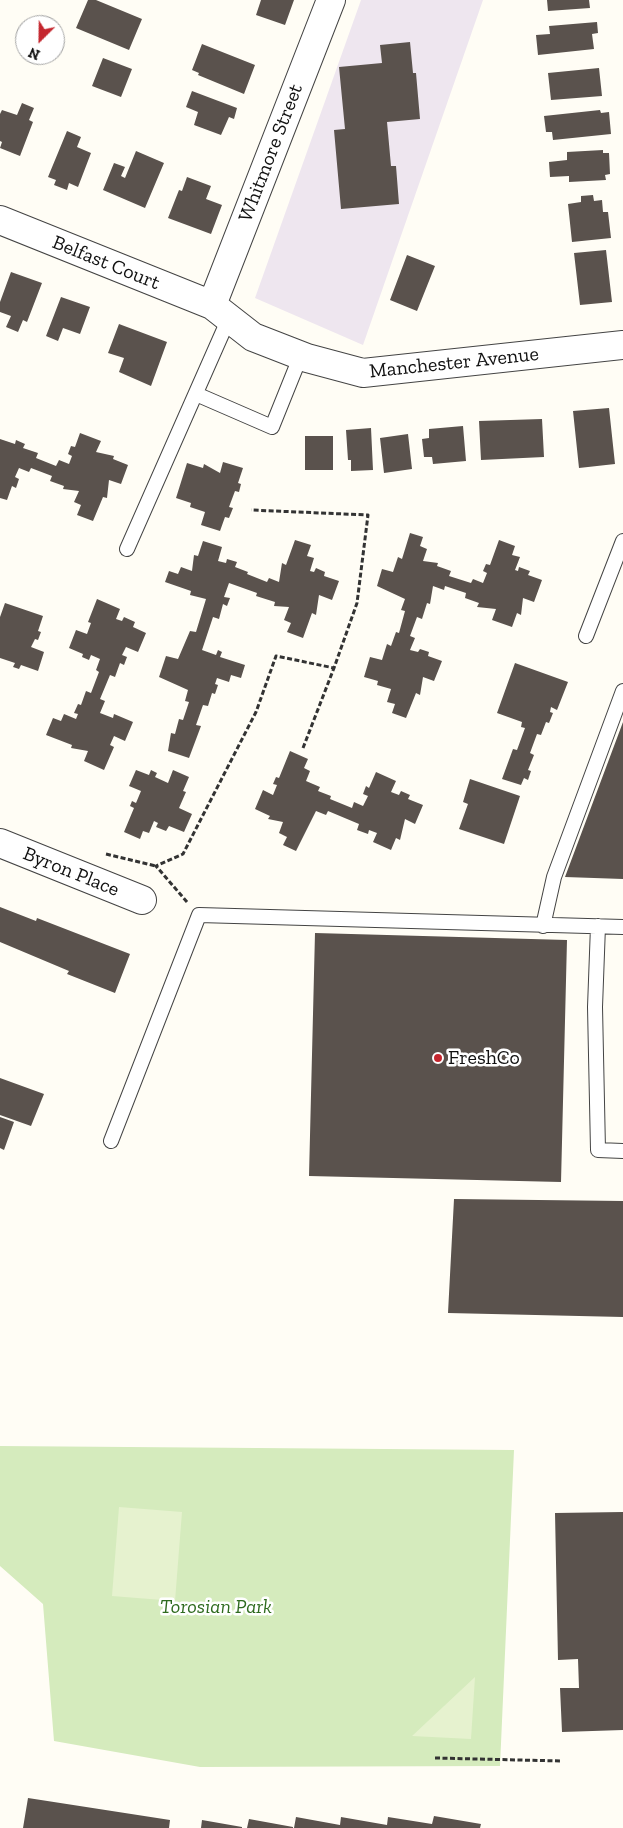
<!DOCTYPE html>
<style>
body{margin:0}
#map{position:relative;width:623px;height:1828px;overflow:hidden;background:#fffdf5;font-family:"Zilla Slab",serif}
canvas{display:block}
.north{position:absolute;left:15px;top:15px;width:50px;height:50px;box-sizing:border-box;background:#fff;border:1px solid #a0a0a0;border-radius:50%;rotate:203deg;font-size:14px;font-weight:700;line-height:20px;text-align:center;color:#111}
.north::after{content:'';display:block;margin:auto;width:18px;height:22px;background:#c4262e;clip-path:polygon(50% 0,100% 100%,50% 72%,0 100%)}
</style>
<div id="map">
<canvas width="623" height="1828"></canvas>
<div class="north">N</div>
</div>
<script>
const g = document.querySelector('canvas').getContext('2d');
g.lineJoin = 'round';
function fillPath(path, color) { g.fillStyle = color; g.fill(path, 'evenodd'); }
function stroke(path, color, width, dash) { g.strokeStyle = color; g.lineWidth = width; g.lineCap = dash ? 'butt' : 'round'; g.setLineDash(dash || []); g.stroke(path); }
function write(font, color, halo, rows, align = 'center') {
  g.font = font + ' "Zilla Slab",serif'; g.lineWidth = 5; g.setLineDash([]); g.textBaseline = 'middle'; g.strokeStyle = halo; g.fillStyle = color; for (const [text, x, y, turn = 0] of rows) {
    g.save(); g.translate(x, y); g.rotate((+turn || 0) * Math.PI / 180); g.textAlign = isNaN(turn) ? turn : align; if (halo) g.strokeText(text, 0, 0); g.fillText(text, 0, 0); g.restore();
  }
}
fillPath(new Path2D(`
 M361,0H483L363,345L255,298Z`), '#eee6ef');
fillPath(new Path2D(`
 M0,1446L514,1450L500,1766L200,1767L54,1741L43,1604L0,1566Z`), '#d5ebbd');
fillPath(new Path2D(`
 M119,1507L182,1512L175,1601L112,1596Z
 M475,1677L471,1739L412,1736Z`), '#e6f2cf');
fillPath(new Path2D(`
 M88,0H96L142,19L129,50L76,28Z
 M261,0H294L285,25L256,15Z
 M547,0H589L590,8L548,11Z
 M597,22L598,33L592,34L594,49L538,55L536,35L550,34L549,26Z
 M410,42L413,73H416L420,119L387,122L391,166H396L399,204L341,209L334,130L345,129L339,67L382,63L380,45Z
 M202,44L255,65L244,94L198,75L199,73L192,70Z
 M103,58L132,69L121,97L92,86Z
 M599,68L602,96L551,100L548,73Z
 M192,91L237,108L234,119L229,117L221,135L194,125L198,112L186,107Z
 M22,103L34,108L29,120L33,122L20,156L0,148L2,142L0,141V114L2,110L17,115Z
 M600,110L601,113L609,112L611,134L553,140L552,132H546L544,116Z
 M67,131L81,137L77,147L91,153L78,187L69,183L67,190L54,185L56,180L48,177Z
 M603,150V153H609L610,174L605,175L606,180L569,182V176L550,177L549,162L567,160V152Z
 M136,151L164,163L145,208L103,190L114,163L125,167L121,176L125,178Z
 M187,177L211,186L206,199L222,205L211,234L168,218L179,190L182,191Z
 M593,195L594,201L602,200L603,212H608L611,238L572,242L568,204L581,202V196Z
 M606,250L612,302L580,305L574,253Z
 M407,255L435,266L417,311L390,300Z
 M11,272L42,283L27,322L23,320L18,332L6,327L11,316L0,312V302Z
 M61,297L90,307L80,334L63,328L58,341L46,336Z
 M119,324L167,342L151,386L119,372L124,358L108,353Z
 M609,408L615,464L579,468L573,411Z
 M542,419L544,457L481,460L479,421Z
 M463,426L466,461L433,464L432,457H424L422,439L429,438V429Z
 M371,428L373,470L351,471V460H348L346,430Z
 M80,433L101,441L96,452L114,456L113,459L128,465L121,484L109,480L107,498L103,497L93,521L77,515L81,505L74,502L79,491L63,489L64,486L50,481L52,476L31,468L29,472L19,468L15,477L19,479L16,488L12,486L7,500L0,498V439L15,444L16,440L25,444L23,448L38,453L36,458L56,466L59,460L69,464L72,456L68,454L71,446L75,447Z
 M408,434L412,469L384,473L380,438Z
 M305,436H333V470H305Z
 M223,462L243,468L238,483L241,484L239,492L235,491L229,507L233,508L229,518L225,517L220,531L201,525L205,512L190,507L191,503L176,498L187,463L203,468L204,464L220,473Z
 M410,533L423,537L420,546L427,549L423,561L438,563L437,566L451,571L449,576L471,583L473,579L483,583L487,573L483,571L486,564L490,565L499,540L515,546L512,555L520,557L515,570L518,571L519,567L530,571L528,575L542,580L534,602L523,598L521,615L517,613L512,627L492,620L496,609L477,607L479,603L465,598L466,593L445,586L444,590L433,586L430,604L427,603L422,619L417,617L410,636L415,638L410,650L418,652L420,649L429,652L428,656L442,661L434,681L423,677L420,695L416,693L406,718L392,713L395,704L387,702L391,689L377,685L378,681L364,677L370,657L382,660L387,644L391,646L396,632L399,633L405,611L401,610L405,599L377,586L382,569L393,572L398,557L402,559Z
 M295,540L311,545L307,556L314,558L310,571L314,572L316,568L325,572L324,576L339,581L332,600L319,595L316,615L312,613L303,638L287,632L291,623L284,620L289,607L274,606L275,602L256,596L257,593L229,583L224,597L230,598L227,606L223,604L219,619L213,617L202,650L216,655L218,650L222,652L220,657L245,665L241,678L231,675L229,682L217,678L215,684L218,685L215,694L212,693L208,706L203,705L196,725L201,726L189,758L168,751L171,733L175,734L179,719L183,720L189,702L185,701L188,690L159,677L166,656L178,659L190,631L196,632L206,599L190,595L191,591L165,582L169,571L178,574L181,567L192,571L194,555L198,556L203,541L222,547L218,561L226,563L227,559L237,562L235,567L248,572L247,574L267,582L269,578L279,582L282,563L286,565Z
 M97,599L120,609L116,619L122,621L124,617L135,622L133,627L146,633L138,652L126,647L122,655L127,657L124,665L120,663L115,677L110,675L100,699L105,701L100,713L113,718L114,714L133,722L125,741L114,736L110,745L114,747L104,770L84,761L88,751L71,748L72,745L46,735L53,718L61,721L64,714L76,719L78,714L74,713L78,704L81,705L86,691L91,693L99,672L96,670L100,659L91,655L89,660L82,657L83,654L69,648L76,630L87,634L91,623L88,622Z
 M5,603L43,616L38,631L41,632L38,640L35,639L31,647L44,652L38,671L21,665L19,669L13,667L15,663L0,658V617Z
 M515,663L568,682L557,710L551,707L550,712L553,713L549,723L546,722L541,735L537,734L530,753L534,755L528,770L531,771L528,780L524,778L521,785L502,779L513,749L517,750L525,728L521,727L522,722L497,713Z
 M623,722V879L565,877Z
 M290,751L308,759L304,768L310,771L306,781L320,787L318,791L331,796L330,799L352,808L354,802L363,806L368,796L363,794L366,786L369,788L376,772L396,781L391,792L399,795L401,791L410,795L408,799L423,805L415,824L405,819L400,840L396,838L391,850L373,842L377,833L369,830L368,834L357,830L359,824L328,811L326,815L316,811L296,851L283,845L287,837L279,833L283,822L268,819L270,816L255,809L263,790L273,795L277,785L273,784L276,777L279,778Z
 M136,770L149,775L151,770L157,773L155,777L168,783L173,770L189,777L183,791L186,792L179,808L192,814L184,832L169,826L166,831L156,827L158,823L154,821L149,833L143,831L140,839L124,832L134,808L130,806L132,801L136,803L141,791L129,786Z
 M470,779L520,796L504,844L459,829L468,804L463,802Z
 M0,907L36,921L37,918L130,954L115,993L67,974L69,971L0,942Z
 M315,933L567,940L561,1182L309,1176Z
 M0,1078L44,1094L31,1126L0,1115Z
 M0,1117L14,1122L4,1150L0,1148Z
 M454,1199L623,1201V1317L448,1313Z
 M623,1512V1730L562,1732L560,1688H579L578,1659L558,1660L555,1513Z
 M28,1798L170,1820L169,1828H23Z
 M434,1816L481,1824L480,1828H294L296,1817L340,1825L341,1817L387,1825L388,1817L432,1824Z
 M249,1819L293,1827V1828H247Z
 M202,1820L242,1827V1828H201Z`), '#5a524d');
const service = new Path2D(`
 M196,394L272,427L301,355
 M127,549L229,318
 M586,636L623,541
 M543,926L554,877L623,691
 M598,926L595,1007L598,1150L623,1151
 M111,1141L199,915L623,927`);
const minor = new Path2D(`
 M0,220L212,305L253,337L307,358L363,373L623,345
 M212,305L331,0
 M0,843L142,900`);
stroke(service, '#444', 16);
stroke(minor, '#444', 30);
stroke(new Path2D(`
 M303,748L334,668
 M106,854L156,866
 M187,902L156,866L183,854L256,712L276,656L334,668L357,603L368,515L251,510
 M435,1758L562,1761`), '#333', 3, [5, 2.5]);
stroke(service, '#fff', 14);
stroke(minor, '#fff', 28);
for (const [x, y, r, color] of [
 [438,1058,5,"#c4262e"]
]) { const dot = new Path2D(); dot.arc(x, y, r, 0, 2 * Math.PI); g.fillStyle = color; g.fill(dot); stroke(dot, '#fff', 2); }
write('20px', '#111', '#fff', [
 ["Whitmore Street",271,153,-69],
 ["Belfast Court",106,263,22],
 ["Manchester Avenue",454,363,-6],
 ["Byron Place",71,872,22]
]);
write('20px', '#111', '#fff', [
 ["FreshCo",448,1058]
], 'left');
write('italic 20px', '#2f6b1f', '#fff', [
 ["Torosian Park",216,1607]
]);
</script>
